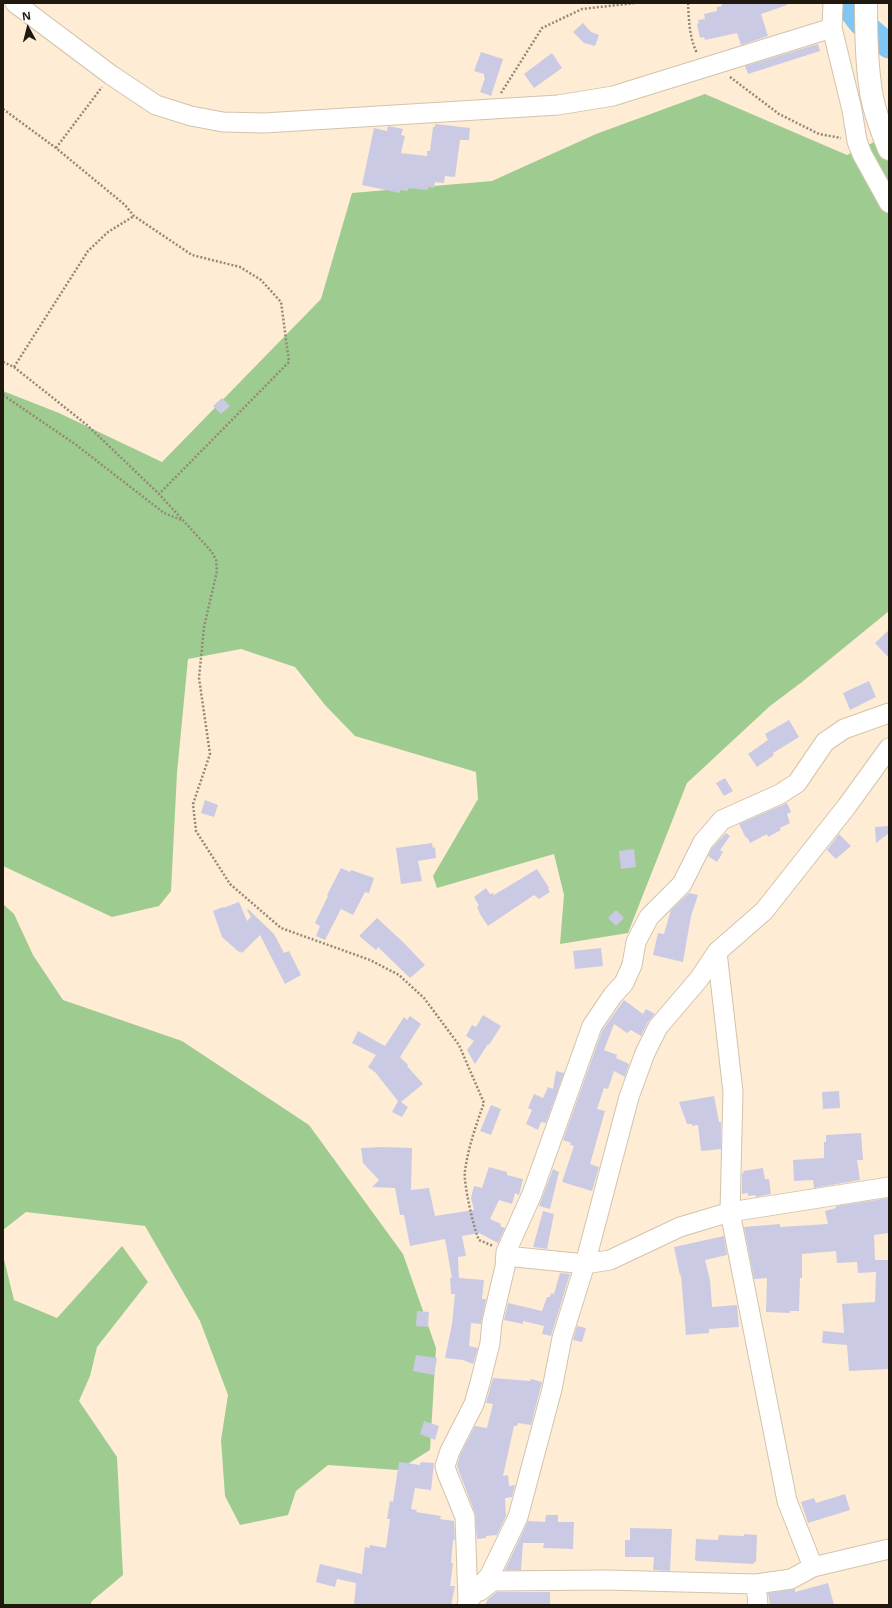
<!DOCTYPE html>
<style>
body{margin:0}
#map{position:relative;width:892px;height:1608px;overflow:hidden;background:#feedd4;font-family:"Open Sans",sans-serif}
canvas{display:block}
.frame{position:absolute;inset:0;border:4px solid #1e180f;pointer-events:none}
.north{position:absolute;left:8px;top:8px;width:40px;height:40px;-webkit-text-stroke:3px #fdfdfd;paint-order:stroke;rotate:353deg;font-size:11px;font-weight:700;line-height:16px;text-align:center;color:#1e180f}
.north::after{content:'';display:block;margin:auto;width:14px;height:18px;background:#1e180f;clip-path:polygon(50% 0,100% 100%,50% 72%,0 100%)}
</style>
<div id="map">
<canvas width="892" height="1608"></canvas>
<div class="frame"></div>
<div class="north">N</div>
</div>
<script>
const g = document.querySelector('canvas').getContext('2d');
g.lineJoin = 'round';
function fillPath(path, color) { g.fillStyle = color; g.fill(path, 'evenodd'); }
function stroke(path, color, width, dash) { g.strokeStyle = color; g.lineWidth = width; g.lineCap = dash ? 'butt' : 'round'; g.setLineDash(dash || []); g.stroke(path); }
fillPath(new Path2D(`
 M705,94L847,155L889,135V611L802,682L770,706L687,783L628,933L560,944L564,895L554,854L437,888L433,876L478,799L476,772L355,736L325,705L295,667L241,649L188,659L177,773L171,891L159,906L112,917L3,866V391L59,413L162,462L321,299L352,193L492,181L596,134Z
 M3,904L14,914L33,955L63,1000L182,1041L309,1125L403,1254L436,1348L430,1450L398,1470L328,1465L296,1491L288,1515L240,1525L225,1496L221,1440L228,1395L200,1321L145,1226L26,1212L3,1230Z
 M122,1246L148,1282L97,1347L90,1376L79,1401L117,1457L123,1575L92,1601L90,1605H3V1255L14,1300L57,1318Z`), '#9ecc90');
stroke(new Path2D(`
 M843,3L850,9L860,22L889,46`), '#80c6f5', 25);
fillPath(new Path2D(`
 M721,3H787V5L761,14L768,36L741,45L737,33L705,40L704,37L700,38L697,24L699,23L698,20L705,19L704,14L717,11V7L722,6Z
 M583,23L591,32L599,35L595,46L584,43L573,32Z
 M818,44L820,51L748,74L745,66Z
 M481,52L503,59L491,96L480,92L485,78L484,77V74L474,71Z
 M552,53L562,68L534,88L524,74Z
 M435,124L470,128L469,140H460L455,177L445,176L444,183L435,182L434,188L428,187V190L408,188V191L400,190V193L362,185L374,128L387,131L388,126L403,129L401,135L405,136L401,153L427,156V151H430L433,127H435Z
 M222,398L230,406L221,414L213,406Z
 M889,630V658L875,643Z
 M869,681L876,697L850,710L843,693Z
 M789,720L799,737L773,753L774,755L757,767L748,754L768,740L765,734Z
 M725,778L733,791L724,796L716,783Z
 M205,800L218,805L214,817L201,813Z
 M787,803L791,812L787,814L790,823L780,828L781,830L768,837L767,834L750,843L747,837L746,838L739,824Z
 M889,826V833L876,843L875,827Z
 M726,833L730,836L720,850L723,852L717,862L708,856L712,848Z
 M839,834L851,846L836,859L827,850Z
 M432,843L433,848L435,847L436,858L418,861L422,881L401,884L396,848Z
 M634,849L636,867L621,869L619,851Z
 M341,868L350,872L351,870L374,878L369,893L365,892L353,915L341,909L325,940L316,936L320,926L315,923L328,896L327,895Z
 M537,869L549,888L548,889L550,892L539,899L534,895L488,926L480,914L477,907L479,906L474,897L486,888L490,894L493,893L494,895Z
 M689,893L698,895L691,916L683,962L653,955L658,933L664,934L671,910Z
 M239,902L247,921L251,917L247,910L248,909L274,934L284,953L289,951L301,975L285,984L260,935L242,953L240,951L239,952L222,937L213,911L223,907V908Z
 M616,910L624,918L616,926L608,918Z
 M377,918L404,943L425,965L410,978L378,947L376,950L359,936Z
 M601,948L603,966L575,969L573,951Z
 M624,1000L643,1014L646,1009L655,1014L648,1022L641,1036L631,1030L627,1033L614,1024L604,1050L617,1055L616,1058L629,1064L625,1077L614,1071L608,1089L604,1088L597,1109L605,1111L590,1164L599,1167L592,1191L562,1182L574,1146L570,1145L571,1143L563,1140L602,1031Z
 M483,1015L501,1026L489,1045L488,1044L475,1064L467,1050L474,1041L466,1036L472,1025L476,1027Z
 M410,1016L421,1024L400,1057L408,1065L407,1066L423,1084L401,1102L408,1107L402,1117L392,1112L398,1101L375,1072L368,1067L376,1055L352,1043L358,1031L385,1046L404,1017L407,1020Z
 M556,1071L564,1073L546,1123L541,1122L538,1130L526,1124L532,1110L528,1108L534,1094L543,1098L548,1087L553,1089Z
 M839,1091L840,1108L823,1109L822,1092Z
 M714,1096L719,1122H721V1149L701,1151L698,1125L692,1126V1124H687L679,1102Z
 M491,1105L501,1109L491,1135L480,1131Z
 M861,1133L863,1160H857L860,1180L814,1188L813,1180L794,1181L793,1160L824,1158V1142H826V1135Z
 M382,1147L412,1148L411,1190L429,1188L435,1216L474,1210L471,1198L474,1186L482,1188L489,1167L507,1172V1175L523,1179L519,1195L515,1193L512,1204L499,1200L490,1219L501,1224L500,1226L505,1228L498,1243L479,1233L462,1236L466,1256L458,1257L459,1278L484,1280L482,1299H486L481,1324L471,1323L469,1346L478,1348L473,1364L463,1360L445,1358L452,1324L455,1294H451L450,1278H452L445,1239L410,1246L404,1215H400L395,1188L372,1187L379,1180L363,1163L361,1148Z
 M763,1168L765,1179H769L771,1194L756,1197L755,1195L748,1196V1193L742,1194V1173H744L743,1171Z
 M553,1169L559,1172L550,1209L539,1206Z
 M889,1198V1233L874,1235L875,1260H889V1369L849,1371L847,1345L822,1343L823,1331L844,1333L842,1304L875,1302L876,1272L858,1273L857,1262L837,1263L836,1251L802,1254V1278H800L799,1311H790V1313L766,1312L767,1278L754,1279L744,1227L780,1224V1227L828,1224L825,1211L836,1208V1206Z
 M543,1211L554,1214L547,1249L533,1247Z
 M724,1236L727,1255L705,1260L710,1280L712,1307L737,1305L739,1327L709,1329V1333L686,1335L681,1275L680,1276L674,1247Z
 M560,1273L570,1274L551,1336L542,1334L544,1326L523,1321V1324L504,1320L508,1303L542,1311L547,1297H550L551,1293L554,1294Z
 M417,1311L429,1312L428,1327L416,1326Z
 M577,1326L586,1328L582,1342L573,1340Z
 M416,1355L437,1358L434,1375L413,1371Z
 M493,1378L530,1381L531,1379L542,1382L531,1425L518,1423L517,1426H514L503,1476L508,1475L509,1486L515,1485L512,1497L505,1498L506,1516L497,1535L486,1536V1538L477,1539L475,1513L457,1466L460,1455L475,1426L487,1428L493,1404L486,1403Z
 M424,1421L439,1426L435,1440L420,1434Z
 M399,1462L420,1465L421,1462L434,1463L431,1490L415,1488L411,1509L417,1510L416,1512L441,1516L440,1519L454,1521L455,1540H453L451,1563H453L450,1586H455L451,1605H354L356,1583L337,1579L335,1587L316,1582L320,1564L362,1574L365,1547L369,1548L370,1545L386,1548L390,1519H387L390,1501L393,1502Z
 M845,1494L850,1510L808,1523L801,1502L814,1498L816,1503Z
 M546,1515H558V1522H574L573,1549L543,1548L544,1543H523L521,1570H505L528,1521L545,1522Z
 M630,1528L672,1529L670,1571L653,1570L654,1557H625V1540H630Z
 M744,1534L757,1535L756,1562H754V1564L697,1561L695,1560L696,1539L718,1540L719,1535L744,1536Z
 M828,1583L834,1605H770L768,1593L795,1589V1592Z
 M497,1592H550V1605H485L488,1599Z`), '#cacae5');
const minor = new Path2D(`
 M15,3L111,75L156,105L191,116L223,122L264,123L558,105L613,96L832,28
 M833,3L832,28L852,110L857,141L862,154L889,203
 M717,952L733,1092L730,1212L787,1501L813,1567
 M506,1256L585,1264L610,1260L680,1227L730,1212L889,1187
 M756,1584L758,1605
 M480,1591L493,1581L607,1580L756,1584L791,1579L813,1567L889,1549
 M468,1601L490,1575L518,1517L552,1389L562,1338L585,1264L629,1097L645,1053L658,1027L699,979L717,952L764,911L847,806L889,748
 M467,1605L468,1601L465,1517L447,1473L445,1466L450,1451L474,1404L480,1383L490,1343L492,1322L505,1267L506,1252L532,1194L592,1026L613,995L624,983L632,965L636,942L649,917L682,884L703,842L722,820L780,794L797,783L825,742L844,729L889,713`);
const major = new Path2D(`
 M866,3C866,30 866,57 870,84C872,106 881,129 889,149`);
stroke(minor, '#d3c3ab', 21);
stroke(major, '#d3c3ab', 24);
stroke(new Path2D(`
 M688,3C689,20 689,37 697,53
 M730,77L779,114L819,134L841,138
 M501,93L542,28L582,9L635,3
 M3,109L56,148L125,205L134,216L192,255L240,267L261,280L281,302L289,362L159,494
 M56,148L102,87
 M3,362L14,367L87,425L159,494L212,552L216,560L217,571L204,627L199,678L210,754L193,804L196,831L230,884L281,928L370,960L399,975L424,998L459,1045L484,1103C476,1125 468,1148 465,1171C463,1182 474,1230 479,1240L493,1246
 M14,367L88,251L108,232L134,216
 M3,395L75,444L164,513L181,520`), '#948876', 2.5, [2, 2]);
stroke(minor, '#fff', 19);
stroke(major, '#fff', 22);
</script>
